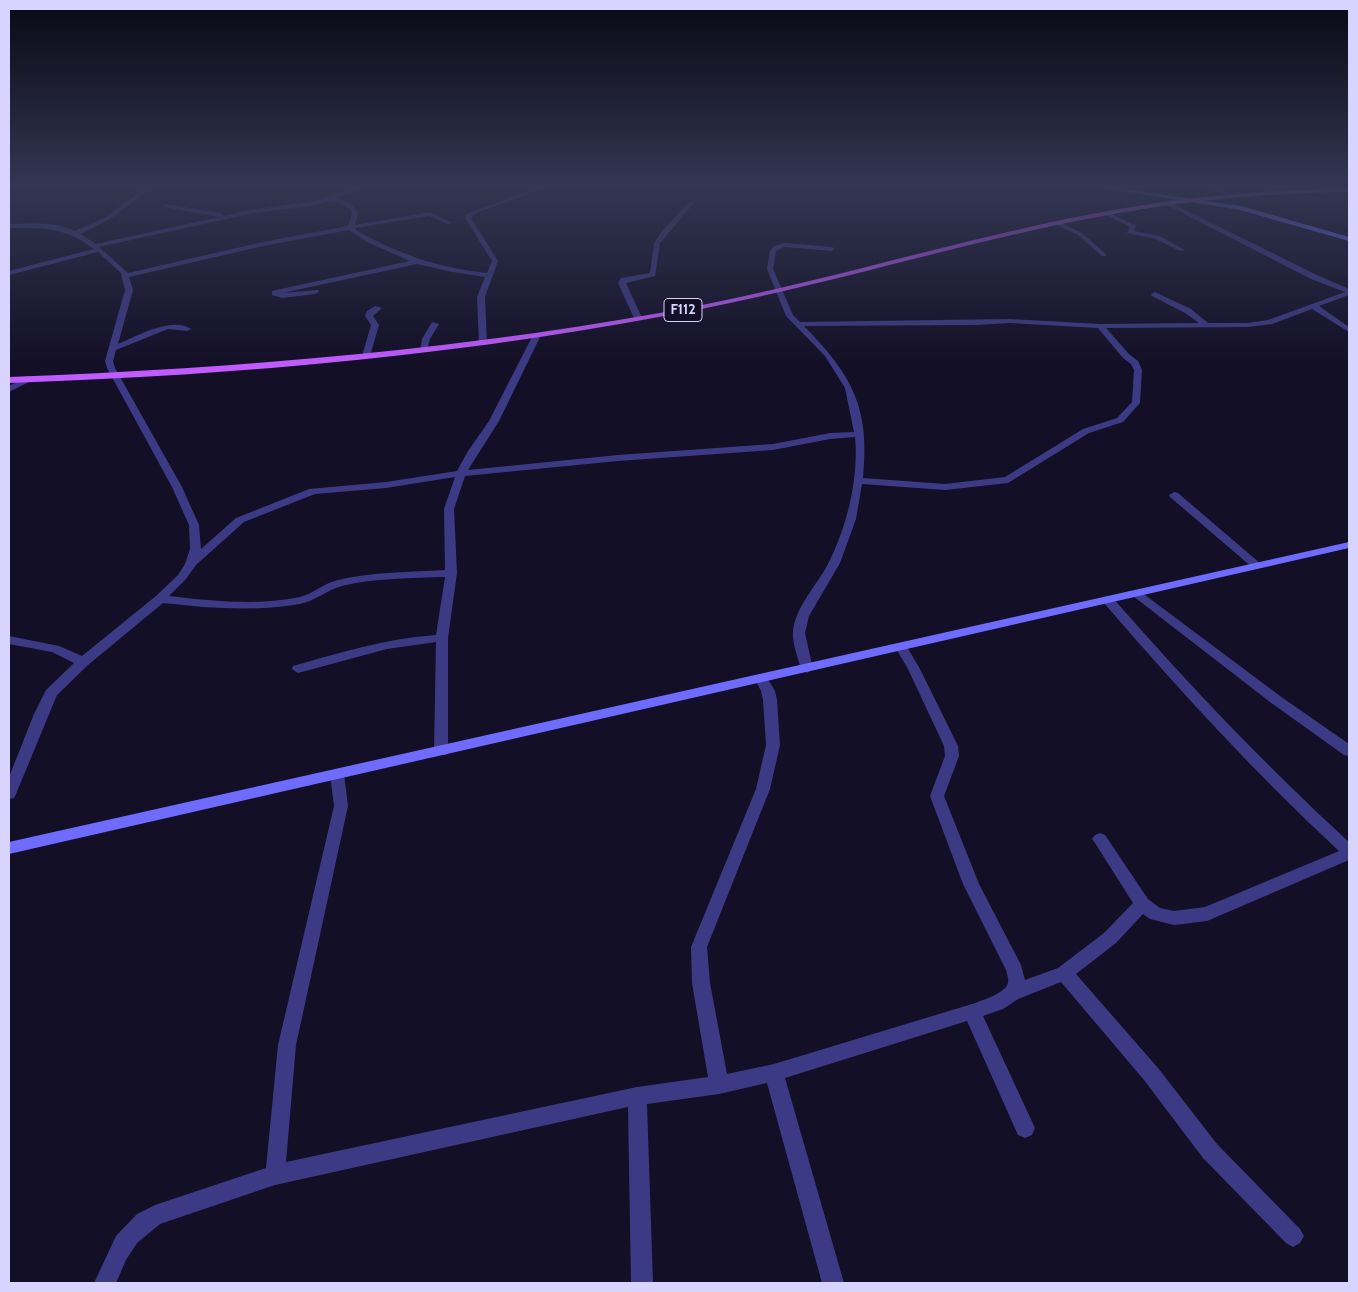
<!DOCTYPE html>
<style>
body{margin:0}
#map{position:relative;width:1358px;height:1292px;overflow:hidden;background:#130f26;font-family:Cabin,sans-serif}
canvas{display:block}
.frame{position:absolute;inset:0;border:10px solid #d9d4ff;pointer-events:none}
</style>
<div id="map">
<canvas width="1358" height="1292"></canvas>
<div class="frame"></div>
</div>
<script>
const g = document.querySelector('canvas').getContext('2d');
g.lineJoin = 'round';
function fillPath(path, color) { g.fillStyle = color; g.fill(path, 'evenodd'); }
function write(font, color, halo, rows, align = 'center') {
  g.font = font + ' Cabin,sans-serif'; g.lineWidth = 5; g.setLineDash([]); g.textBaseline = 'middle'; g.strokeStyle = halo; g.fillStyle = color; for (const [text, x, y, turn = 0] of rows) {
    g.save(); g.translate(x, y); g.rotate((+turn || 0) * Math.PI / 180); g.textAlign = isNaN(turn) ? turn : align; if (halo) g.strokeText(text, 0, 0); g.fillText(text, 0, 0); g.restore();
  }
}
function stroke(path, color, width, dash) { g.strokeStyle = color; g.lineWidth = width; g.lineCap = dash ? 'butt' : 'round'; g.setLineDash(dash || []); g.stroke(path); }
fillPath(new Path2D(`
 M145,185H151L149,190L110,219L80,234L96,244L219,217L163,207L165,204L221,213L224,216L249,210L316,201L361,185H369L336,198C346,201 353,203 358,213L355,225L430,212L453,223L448,224L429,216L355,228L356,230C397,254 439,268 487,273L492,261L465,218L468,213L545,185H553L479,212L473,215L471,218L498,261L485,297L487,343L483,345L479,343L477,297L485,277L453,272L417,264L282,293L318,290L319,292L315,294L282,298L272,295V291L410,261L367,242L349,230L263,246L129,277L133,290L118,344C137,336 172,316 191,329L187,331L168,329L116,350L113,361L115,368L182,487L199,525L201,549L236,518L309,489L386,482L457,471L468,451L489,421L533,335L537,333L541,335L499,421L468,470L618,455L773,444L830,433L854,432L845,388L825,356L786,316L767,269L770,251L774,246L784,243L832,247L835,249L832,251L784,247L776,251L773,269L793,315L800,322L1010,319L1100,324L1199,323L1185,313L1152,296L1151,294L1155,292L1191,309L1208,323H1248L1268,320L1345,292L1311,279L1165,204L1167,201L1317,275L1349,289V295L1319,306L1349,327V332L1312,309L1272,324L1248,327L1106,328L1129,354L1138,361L1142,370L1140,403L1123,422L1089,433L1008,483L945,490L862,484L856,519L840,563L809,616L805,633L813,669L807,673L801,669C798,658 792,643 793,631C796,606 817,585 828,564C847,527 859,478 855,437L830,439L773,450L618,461L465,476L454,509L457,573L448,638V751L446,755H436L434,751L436,642L387,649L298,673L292,669L293,666C340,653 387,638 436,635L445,577C411,578 375,578 342,586C327,590 315,601 300,604C255,612 208,608 163,603L88,665L57,695L16,794L14,798L9,799V777L34,714L46,690L74,663L52,652L9,644V636L59,646L82,656L156,596L178,575L185,564L190,549L189,525L172,487L107,368L105,361L125,290L121,273L98,252L9,275V271L94,249C65,227 45,228 9,228V224C29,224 56,221 75,231L106,217L144,188ZM329,201C339,202 347,204 352,213L348,226L263,242L128,273L99,247L249,214L317,205ZM1010,323L1098,328L1123,358L1131,364L1134,370L1132,402L1117,418L1083,429L1005,477L945,484L863,478C870,408 853,376 804,326L975,325ZM455,477L444,509L445,570C410,572 373,572 338,580C324,583 313,594 300,597C258,606 211,601 169,596L186,579L196,565L244,522L315,494L386,488Z
 M1202,185L1216,187L1239,185L1221,190L1232,194L1230,197Z
 M689,202L694,203L660,243L655,276L626,283L642,318L635,320L618,283L621,278L650,273L654,243L662,231Z
 M1104,212H1108L1136,226L1134,231L1160,236L1185,250L1180,251L1156,239L1127,233L1130,227L1104,214Z
 M1057,221L1082,233L1106,254V256H1102L1078,235L1055,224L1054,223Z
 M375,306L382,308L373,316L379,325L370,356L366,358L362,356L371,325L365,316L367,311Z
 M432,322L439,324L430,339L427,350L420,352L422,339Z
 M28,376L31,377V381L9,392V386Z
 M1174,492L1178,493L1261,564L1263,566L1261,568H1253L1170,497L1169,495Z
 M1137,590L1141,592L1280,696L1349,744V756L1344,755L1270,702L1133,596L1131,594Z
 M1108,596L1112,597C1187,683 1265,765 1349,842V860L1207,921L1174,925L1150,919L1143,914L1116,943L1076,974L1158,1068L1217,1144L1300,1229L1304,1236L1300,1243L1293,1247L1286,1243L1203,1158L1144,1080L1061,982L1018,999L1003,1009L983,1016L1035,1128L1032,1135L1025,1138L1018,1135L967,1021L785,1078L844,1283H822L767,1083L719,1094L647,1104L653,1283H631L628,1107L275,1185L160,1224L137,1243L126,1260L116,1283H94L116,1236L137,1214L155,1205L266,1168L278,1045L334,806L330,774L332,770L337,769L342,770L344,774L348,806L296,1045L286,1162L637,1087L708,1077L692,983L691,947L756,789L766,745L763,700L761,691L755,679L756,676H766L775,691L777,700L780,745L770,789L707,947L710,983L727,1074L774,1064L972,1004C981,1001 1006,993 1008,983C1009,980 1007,974 1006,970L963,884L930,796L945,756L944,746L908,669L895,647L897,644H905L907,647L920,669L958,746L959,756L944,796L979,884L1021,965L1025,980L1058,968L1104,933L1133,903L1095,843L1092,839L1095,835L1100,833L1105,835L1148,899L1160,908L1174,911L1205,907L1339,851C1255,773 1178,689 1104,603L1102,600Z`), '#3d3a85');
fillPath(new Path2D(`
 M1085,185H1098L1241,206L1349,237V241L1240,210Z
 M1349,542V548L9,854V842Z`), '#6f6bff');
fillPath(new Path2D(`
 M1349,188V192C1274,193 1199,199 1125,212C984,236 847,280 706,308C477,354 242,375 9,383V377C243,368 476,349 707,304C847,276 984,232 1125,208C1199,195 1274,190 1349,188Z`), '#c25bff');
const sky = g.createLinearGradient(0, 0, 0, 366);
sky.addColorStop(0, '#0a0815');
sky.addColorStop(0.51, '#333752');
sky.addColorStop(1, '#33375200');
g.fillStyle = sky;
g.fillRect(0, 0, 1358, 366);
for (const [x, y, w] of [
 [683,310,38]
]) { const box = new Path2D(); box.roundRect(x - w / 2, y - 11.5, w, 23, 4); g.fillStyle = '#130f26'; g.fill(box); stroke(box, '#d9d4ff', 1); }
write('bold 14px', '#d9d4ff', null, [
 ["F112",683,310]
]);
</script>
